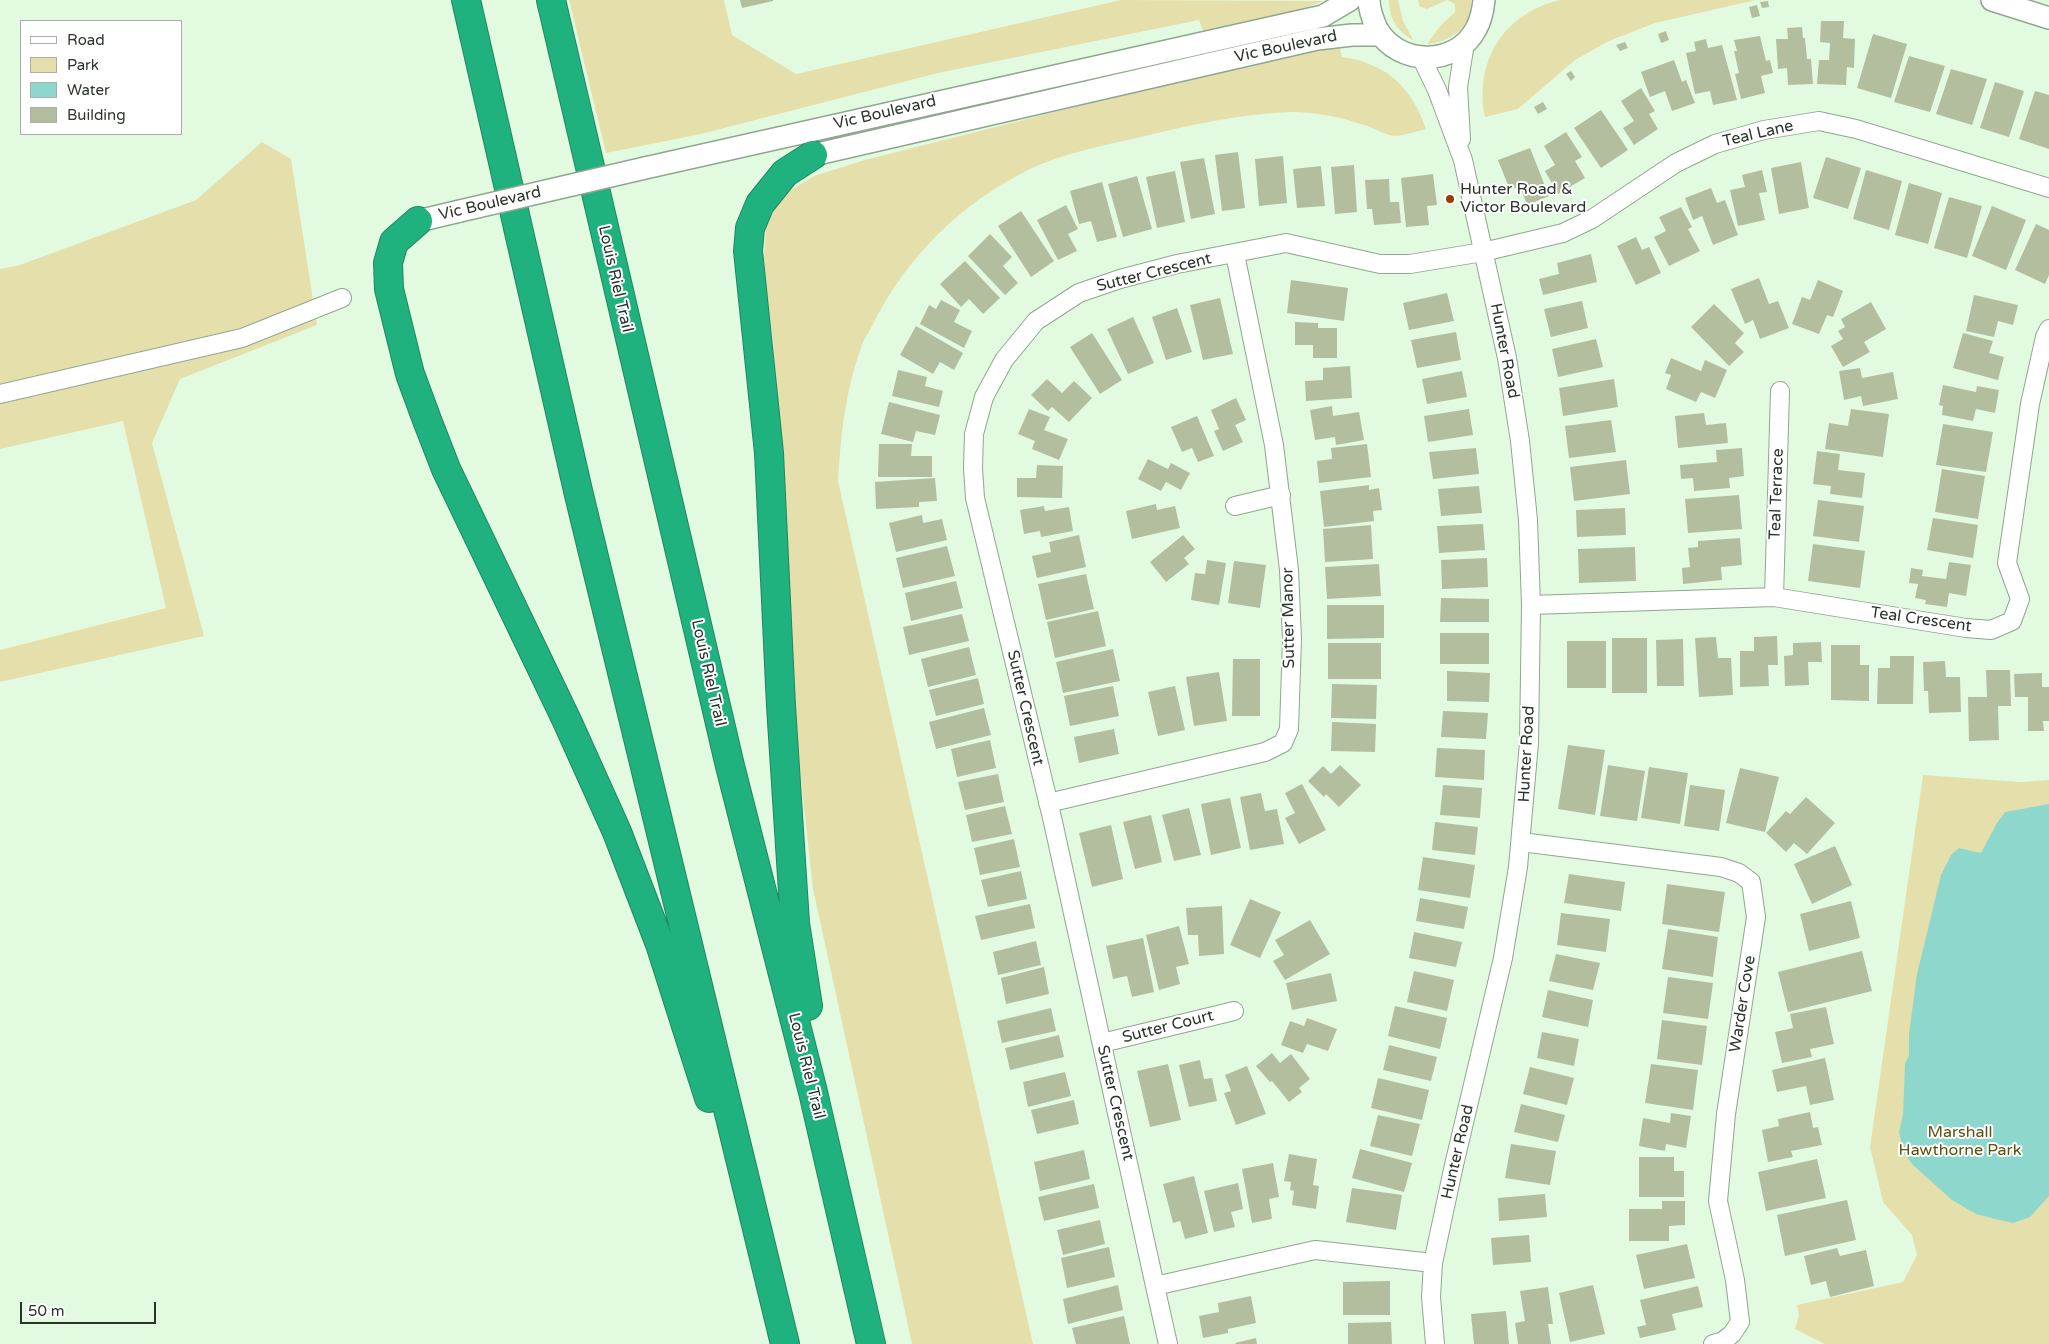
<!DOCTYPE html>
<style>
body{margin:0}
#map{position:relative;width:2049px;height:1344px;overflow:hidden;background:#e2fbe0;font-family:"Varela Round",sans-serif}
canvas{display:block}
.legend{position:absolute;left:20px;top:20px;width:162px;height:115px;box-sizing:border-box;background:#fff;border:1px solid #aaaeaa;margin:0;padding:6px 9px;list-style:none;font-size:15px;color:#2a342a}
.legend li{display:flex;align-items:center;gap:10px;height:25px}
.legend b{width:25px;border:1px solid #aaaeaa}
.scale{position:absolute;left:20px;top:1302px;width:136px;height:22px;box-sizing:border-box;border:2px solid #2a342a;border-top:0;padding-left:6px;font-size:15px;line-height:18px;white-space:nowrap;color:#2a342a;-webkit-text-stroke:4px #fff;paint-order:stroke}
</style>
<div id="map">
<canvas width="2049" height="1344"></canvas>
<ul class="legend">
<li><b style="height:6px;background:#fff"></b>Road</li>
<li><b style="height:14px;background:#e5e0ab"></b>Park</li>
<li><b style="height:14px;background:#8ed7cc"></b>Water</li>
<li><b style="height:14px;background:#b3be9f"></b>Building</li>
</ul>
<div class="scale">50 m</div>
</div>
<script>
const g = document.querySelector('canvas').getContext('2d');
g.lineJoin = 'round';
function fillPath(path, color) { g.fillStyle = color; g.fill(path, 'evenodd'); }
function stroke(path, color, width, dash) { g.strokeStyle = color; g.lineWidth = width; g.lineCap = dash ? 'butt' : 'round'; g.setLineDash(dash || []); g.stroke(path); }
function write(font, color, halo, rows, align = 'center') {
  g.font = font + ' "Varela Round",sans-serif'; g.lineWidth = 4; g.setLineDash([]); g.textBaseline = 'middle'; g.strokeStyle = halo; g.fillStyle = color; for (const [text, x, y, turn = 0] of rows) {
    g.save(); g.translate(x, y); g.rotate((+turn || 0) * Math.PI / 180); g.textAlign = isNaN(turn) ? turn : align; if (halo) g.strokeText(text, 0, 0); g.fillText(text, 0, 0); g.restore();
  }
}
fillPath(new Path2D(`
 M569,0H724L732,35L796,74L1121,0L1324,1L1302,9L1203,31L1199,20L938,73L701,134L606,153Z
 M1389,0H1398L1403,21L1414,41C1398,31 1389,20 1389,0Z
 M1418,0H1471C1473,27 1451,42 1427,44L1441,25L1455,12V4L1447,0L1427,9L1419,6Z
 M1560,0H1756L1655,23L1609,41L1575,60L1518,109L1485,117C1474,61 1504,13 1560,0Z
 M1335,41L1340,48L1342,57C1386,63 1412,87 1426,129C1417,131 1404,136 1394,136C1385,135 1374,128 1364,125C1340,117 1316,112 1290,112C1239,114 1191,125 1141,137C1102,146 1062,153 1026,171C961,204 909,255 875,320C871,329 864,338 861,348C845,393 841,435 838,481L1033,1344H912L813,889L790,680L783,499L773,339L767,298L764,259L766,226L781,196L814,176L865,160Z
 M262,142L291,159L317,325L180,379L152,443L204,636L0,682V650L166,608L123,421L0,449V269L20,265L196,200Z
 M1923,775L2021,782L2049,780V1344H1825L1795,1329L1799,1315L1797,1305L1903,1282L1917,1255L1912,1235L1883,1202L1870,1147Z`), '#e5e0ab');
fillPath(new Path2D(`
 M2049,804V1196L2030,1217L2013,1223L1999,1220L1976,1214L1952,1200L1913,1165L1904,1153L1899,1132L1903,1115L1905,1064L1909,1055V1034L1917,974L1941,875L1951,855L1959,848L1981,853L1997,823L2005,812Z`), '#8ed7cc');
fillPath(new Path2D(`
 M740,0H773V1L742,8Z
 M1768,1L1769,7L1762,8L1760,2Z
 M1757,5L1760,16L1752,18L1749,7Z
 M1821,21H1844L1843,38L1855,39L1854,68L1847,67L1846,85L1817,84L1819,60H1829L1830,43L1820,42Z
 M1802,27L1803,38H1805L1807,59H1811L1813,84L1788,85L1787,68L1778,69L1776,39H1788L1787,28Z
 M1666,31L1669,40L1661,43L1658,34Z
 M1873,34L1907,44L1891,98L1857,88Z
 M1760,36L1766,61L1770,60L1773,73L1761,76L1765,93L1741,99L1735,74L1739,73L1734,51H1737L1734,40Z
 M1706,39L1708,48L1722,45L1737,100L1713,105L1710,91L1695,94L1686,53L1696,51L1694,42Z
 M1625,42L1628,48L1620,51L1616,45Z
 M1909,56L1945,66L1930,112L1894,102Z
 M1674,60L1682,82L1686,80L1695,103L1672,111L1665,91L1650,97L1641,72Z
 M1951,69L1987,79L1972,125L1936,114Z
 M1571,71L1575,77L1571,81L1566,74Z
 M1995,82L2024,91L2009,137L1980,128Z
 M1641,88L1655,111L1649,114L1658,129L1634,145L1623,128L1634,121L1621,101Z
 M2035,91L2049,95V149L2019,139Z
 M1543,102L1547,109L1538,114L1534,107Z
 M1601,110L1628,150L1601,168L1574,128Z
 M1566,132L1582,157L1575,161L1585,178L1558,194L1545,171L1555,165L1544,146Z
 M1530,148L1549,196L1527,205L1520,186L1510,190L1498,160Z
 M1238,152L1245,208L1222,211L1215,155Z
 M1283,156L1287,203L1259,206L1255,159Z
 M1826,157L1861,168L1848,209L1813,198Z
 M1204,158L1215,214L1191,219L1180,162Z
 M1801,162L1809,208L1779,214L1771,168Z
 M1354,165L1357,212L1335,214L1331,167Z
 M1321,166L1325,206L1297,208L1293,169Z
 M1762,170L1767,192L1759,193L1765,220L1738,226L1730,190L1745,187L1742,175Z
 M1866,170L1902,181L1889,230L1853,219Z
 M1175,171L1185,222L1157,228L1146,177Z
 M1433,174L1437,205L1427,206L1429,225L1406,227L1401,178Z
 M1137,176L1152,229L1123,237L1108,184Z
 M1389,179L1390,202H1399L1401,223L1374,225L1372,209H1367L1365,180Z
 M1102,182L1117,237L1097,242L1091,221L1079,224L1070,191Z
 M1909,183L1942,193L1928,244L1895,235Z
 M1711,188L1717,203L1725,200L1738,235L1713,245L1702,216L1693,220L1685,198Z
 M1949,197L1982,206L1967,258L1934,248Z
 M1066,205L1078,229L1068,234L1077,251L1058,260L1037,220Z
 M1992,206L2026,220L2006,270L1972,256Z
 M1681,207L1692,227L1688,229L1700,251L1669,266L1654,237L1666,231L1659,217Z
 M1021,211L1054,261L1031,277L998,226Z
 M2036,224L2049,230V275L2045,284L2015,270Z
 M990,234L1012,257L1003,266L1018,283L1005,295L968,256Z
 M1636,237L1642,250L1649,247L1661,273L1636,285L1617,246Z
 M1591,254L1597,282L1543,295L1539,279L1559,274L1557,263Z
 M965,261L1000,298L983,314L969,299L961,307L940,284Z
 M1759,278L1769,304L1778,301L1789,328L1760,339L1753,320L1745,324L1731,289Z
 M1291,280L1348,288L1344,321L1287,313Z
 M1818,280L1843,291L1833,317L1827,315L1819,334L1792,324L1802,297L1810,300Z
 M1447,293L1454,321L1409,330L1403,303Z
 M1974,295L2018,305L2013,325L1998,321L1994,337L1966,331Z
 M1220,298L1233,354L1203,360L1190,305Z
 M941,300L960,310L954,322L972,331L964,348L920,324L929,305L936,309Z
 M1582,301L1588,328L1551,337L1544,309Z
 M1871,302L1886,329L1864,342L1870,352L1843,367L1831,346L1843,339L1838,331L1845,327L1841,319Z
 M1714,304L1744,333L1735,343L1744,352L1729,366L1691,327Z
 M1177,308L1192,352L1166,360L1152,317Z
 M1133,317L1154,363L1128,374L1107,329Z
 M1295,322L1318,323V328H1337V358H1313V345H1295Z
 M916,326L963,353L954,370L940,362L933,374L900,355Z
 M1456,332L1461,360L1417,368L1411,340Z
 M1092,333L1122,380L1100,394L1070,347Z
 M1963,333L1993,341L1989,353L2004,357L1998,380L1953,368Z
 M1596,339L1603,367L1558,377L1552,349Z
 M1671,358L1701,371L1705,360L1727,370L1715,398L1701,392L1696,402L1666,389L1671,375L1665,373Z
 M1350,366L1352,398L1306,401L1305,381L1323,380V368Z
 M1860,368L1862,378L1893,372L1898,399L1863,406L1861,396L1844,400L1839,371Z
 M898,370L927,377L925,386L943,391L939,407L892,396Z
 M1462,371L1467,397L1427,404L1422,379Z
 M1047,379L1062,393L1074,381L1092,398L1069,422L1052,407L1048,411L1031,395Z
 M1614,379L1618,407L1563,416L1559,388Z
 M1943,385L1976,392L1977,386L1999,390L1995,413L1976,409L1973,421L1942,415L1943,406L1939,405Z
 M1236,398L1246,420L1235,425L1243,442L1223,451L1214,431L1219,429L1211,410Z
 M889,402L940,415L935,435L916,431L913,442L881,434Z
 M1332,406L1333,416L1359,412L1364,440L1336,445L1335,437L1315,440L1310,410Z
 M1029,409L1050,417L1044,430L1068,439L1059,460L1032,449L1035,441L1018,434Z
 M1469,409L1473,435L1428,442L1424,416Z
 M1851,409L1889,414L1883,457L1825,449L1829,423L1848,426Z
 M1704,413L1706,425L1726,423L1728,443L1678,448L1675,416Z
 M1197,416L1214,456L1198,462L1192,448L1182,452L1171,427Z
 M1611,420L1616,452L1569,458L1565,426Z
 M1943,424L1993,432L1986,472L1936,465Z
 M879,444H912L911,456H932V477H878Z
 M1367,444L1371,477L1319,483L1317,461L1332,459L1331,448Z
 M1476,448L1479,474L1433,479L1429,452Z
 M1742,448L1744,476L1729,478L1730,488L1694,491L1693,478L1681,479L1680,465L1717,462L1716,450Z
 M1817,451L1840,454L1838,470L1865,473L1862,498L1830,494L1831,486L1813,484Z
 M1148,459L1168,469L1171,463L1190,473L1181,490L1166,482L1161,491L1138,479Z
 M1626,460L1630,494L1574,501L1570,467Z
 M1037,465L1063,466L1062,498L1017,497V478H1036Z
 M1942,469L1985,476L1978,519L1935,512Z
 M935,478L937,501L919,502V507L876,509L875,482Z
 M1369,485V490L1379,488L1382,510L1373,511L1374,521L1324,527L1320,491Z
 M1479,486L1482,513L1441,516L1438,489Z
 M1739,495L1742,529L1688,533L1685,499Z
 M1818,500L1864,506L1859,542L1813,536Z
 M1156,504L1157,510L1175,506L1180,528L1132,539L1126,511Z
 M1044,506L1045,511L1069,507L1073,531L1041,537L1040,531L1024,534L1020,510Z
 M1625,508L1626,535L1577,537L1576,510Z
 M922,515L923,523L942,519L947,540L896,552L889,523Z
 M1933,518L1978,525L1973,558L1927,550Z
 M1483,524L1485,550L1439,553L1437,526Z
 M1371,525L1373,559L1325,562L1323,529Z
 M1079,535L1086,567L1037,578L1032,556L1051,552L1049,542Z
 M1183,535L1195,549L1184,558L1189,564L1166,582L1150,562Z
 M1740,538L1742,565L1721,567L1722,580L1683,584L1682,568L1690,567L1688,548L1698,547V541Z
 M1813,544L1865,551L1860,588L1808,581Z
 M947,546L955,576L903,588L896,558Z
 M1635,547L1636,581L1579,583L1578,549Z
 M1487,558L1488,587L1442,589L1441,560Z
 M1207,560L1226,563L1219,605L1191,600L1195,573L1205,574Z
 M1234,561L1266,565L1260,608L1228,603Z
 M1949,562L1971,565L1966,596L1949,593L1947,607L1925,604L1926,600L1915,598L1918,584L1909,583L1911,568L1923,570L1922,576L1946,579Z
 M1379,564L1381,596L1327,599L1325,567Z
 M1086,574L1094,609L1046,620L1038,584Z
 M956,581L963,608L911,621L905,593Z
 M1441,598L1489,599V622H1440Z
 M1327,605H1384V638L1327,639Z
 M1098,611L1106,646L1055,658L1047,622Z
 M962,614L969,641L909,655L903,627Z
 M1440,633H1489V664H1440Z
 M1777,636L1778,665H1768L1769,686L1740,687V651H1754V637Z
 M1716,637L1718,658H1731L1733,695L1699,697L1695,638Z
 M1612,638H1647V693H1612Z
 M1683,639L1684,686H1657L1656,640Z
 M1567,641H1606V688H1567Z
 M1821,642L1822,662H1808L1809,685L1785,686L1784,656L1793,655V643Z
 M1328,643H1381V679H1328Z
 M1831,645H1860V665H1869V701L1831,700Z
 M969,647L976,675L928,687L921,659Z
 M1113,649L1120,681L1063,693L1056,662Z
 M1890,656H1914L1913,704H1877L1878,668H1890Z
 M1233,659H1260V716H1232Z
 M1945,661L1946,677H1960L1961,712L1929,713L1928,691H1924L1923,662Z
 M1986,670H2010L2011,706H1998L1999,740L1969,741L1968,697H1987Z
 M1447,671L1490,673L1489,702L1447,701Z
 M1219,672L1227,721L1194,726L1186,677Z
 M2042,673V687H2049V721H2043L2044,731H2028V697H2015L2014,674Z
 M978,678L984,704L936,716L929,690Z
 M1332,684L1377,685L1376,719L1331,718Z
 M1113,686L1119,716L1070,726L1064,696Z
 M1175,686L1185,730L1158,736L1148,692Z
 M984,708L991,735L936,749L929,722Z
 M1443,711L1488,713L1486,739L1441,737Z
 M1332,722L1376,724L1375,752L1331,751Z
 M1114,729L1119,754L1079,763L1074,737Z
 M990,740L996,768L957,777L951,749Z
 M1568,745L1605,750L1595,815L1558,809Z
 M1437,748L1485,750L1484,780L1435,777Z
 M1340,765L1361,785L1339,807L1326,794L1324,797L1308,781L1323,766L1331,774Z
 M1608,765L1645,771L1637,821L1600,816Z
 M1649,767L1688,773L1680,824L1641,818Z
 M1740,768L1779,777L1765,832L1726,823Z
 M998,774L1004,802L965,810L958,782Z
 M1302,784L1326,830L1299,844L1285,818L1295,813L1285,793Z
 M1443,785L1482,788L1480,818L1440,815Z
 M1690,785L1725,790L1719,831L1684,826Z
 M1261,793L1265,811L1277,809L1284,844L1250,850L1240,797Z
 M1806,797L1835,823L1807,854L1794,843L1786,852L1766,833L1786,811L1790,814Z
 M1230,798L1241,848L1211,855L1201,804Z
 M1005,806L1012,834L972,842L966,815Z
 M1189,808L1201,855L1174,861L1162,815Z
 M1151,815L1162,862L1135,869L1123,822Z
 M1435,822L1478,827L1475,855L1432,850Z
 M1111,825L1123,879L1092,887L1079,833Z
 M1014,839L1020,867L980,875L974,848Z
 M1835,846L1852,885L1812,904L1794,864Z
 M1423,857L1475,865L1470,898L1418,890Z
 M1021,871L1027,899L988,907L981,880Z
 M1569,874L1625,882L1621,911L1564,903Z
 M1667,884L1725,892L1719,932L1662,924Z
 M1420,898L1468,907L1464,929L1416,921Z
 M1250,899L1281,912L1260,958L1230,945Z
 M1851,901L1860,938L1809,951L1800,914Z
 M1030,904L1035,928L981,940L975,916Z
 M1222,906L1224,954L1199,956L1198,935H1188L1186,908Z
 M1561,913L1610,919L1606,952L1557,945Z
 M1310,920L1330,954L1285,980L1273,961L1284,955L1275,940Z
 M1179,926L1189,964L1176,967L1180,984L1159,990L1146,935Z
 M1668,929L1718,937L1713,977L1662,969Z
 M1414,932L1462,942L1456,967L1409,958Z
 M1143,938L1154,992L1132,997L1127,976L1113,979L1106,946Z
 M1036,941L1041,965L998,975L993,952Z
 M1862,951L1872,991L1788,1012L1778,972Z
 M1556,954L1600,963L1593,990L1549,981Z
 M1044,967L1049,994L1006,1004L1001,978Z
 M1414,971L1454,980L1447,1011L1407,1002Z
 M1331,973L1337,1001L1292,1010L1286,983Z
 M1668,977L1713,983L1708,1019L1663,1013Z
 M1548,990L1593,1000L1588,1027L1542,1017Z
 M1395,1006L1447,1018L1440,1049L1388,1036Z
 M1826,1007L1834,1044L1810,1049L1812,1057L1782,1063L1775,1032L1793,1028L1790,1014Z
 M1051,1008L1056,1031L1002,1043L997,1021Z
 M1307,1018L1337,1029L1328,1051L1307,1044L1303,1053L1281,1045L1290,1021L1304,1026Z
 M1662,1020L1707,1026L1702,1065L1657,1059Z
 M1542,1032L1579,1039L1574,1066L1537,1058Z
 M1059,1035L1064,1057L1010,1070L1005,1048Z
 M1389,1045L1437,1057L1431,1081L1383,1070Z
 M1272,1053L1280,1063L1291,1054L1310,1079L1299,1088L1302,1092L1289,1102L1272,1081L1270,1082L1256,1066Z
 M1825,1058L1834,1100L1810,1105L1806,1086L1777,1092L1772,1070Z
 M1200,1060L1204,1079L1212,1078L1217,1101L1189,1107L1179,1065Z
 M1168,1064L1181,1120L1150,1127L1137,1071Z
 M1651,1064L1698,1070L1693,1110L1645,1103Z
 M1247,1066L1266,1114L1236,1125L1224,1093L1231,1091L1225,1075Z
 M1530,1067L1574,1078L1567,1105L1523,1094Z
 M1065,1072L1071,1096L1028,1107L1023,1082Z
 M1378,1078L1429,1090L1422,1120L1371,1108Z
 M1074,1100L1079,1124L1037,1134L1031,1110Z
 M1521,1104L1565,1115L1558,1142L1514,1132Z
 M1810,1112L1813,1128L1818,1127L1822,1145L1791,1151L1793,1157L1768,1162L1762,1130L1779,1126L1778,1119Z
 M1671,1113L1691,1116L1686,1148L1666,1144L1665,1151L1639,1146L1643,1118L1670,1123Z
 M1378,1115L1420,1124L1412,1156L1370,1146Z
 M1511,1144L1556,1151L1550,1185L1505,1178Z
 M1360,1149L1412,1163L1404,1192L1352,1178Z
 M1084,1150L1090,1179L1040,1191L1034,1162Z
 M1289,1154L1317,1159L1313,1185L1319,1186L1316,1209L1292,1205L1294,1191L1290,1190L1291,1182L1284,1181Z
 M1639,1157H1674V1171H1684V1197H1639Z
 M1817,1159L1826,1198L1766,1211L1758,1172Z
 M1273,1163L1279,1197L1269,1199L1272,1219L1252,1223L1242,1169Z
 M1194,1176L1208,1233L1185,1239L1180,1221L1173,1223L1163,1184Z
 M1238,1183L1243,1209L1231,1212L1235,1227L1214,1232L1204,1191Z
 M1094,1184L1099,1208L1044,1221L1038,1197Z
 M1352,1188L1402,1195L1396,1230L1346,1222Z
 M1545,1194L1547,1217L1499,1221L1498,1198Z
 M1847,1200L1856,1240L1785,1256L1777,1215Z
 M1662,1201H1685V1225L1669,1226V1241H1629V1209H1662Z
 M1100,1220L1105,1244L1063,1255L1057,1230Z
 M1529,1235L1531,1262L1493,1265L1491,1238Z
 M1687,1244L1695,1278L1644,1289L1636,1255Z
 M1109,1247L1115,1277L1067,1288L1061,1258Z
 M1837,1248L1840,1256L1866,1250L1874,1286L1830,1297L1826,1281L1811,1285L1804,1256Z
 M1390,1281V1315H1343V1282Z
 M1118,1285L1123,1310L1068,1324L1063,1299Z
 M1593,1285L1605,1334L1570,1342L1559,1293Z
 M1698,1286L1703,1307L1672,1314L1676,1330L1640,1338L1637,1327L1646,1325L1640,1300Z
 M1548,1287L1553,1324H1548L1551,1344H1518L1515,1323L1525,1321L1520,1291Z
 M1251,1296L1256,1323L1228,1329V1333L1203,1338L1199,1316L1219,1312L1218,1303Z
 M1506,1311L1509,1344H1474L1471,1314Z
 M1124,1316L1130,1344H1076L1072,1328Z
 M1391,1322L1392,1344H1348V1323Z
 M1256,1338L1257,1344H1236L1235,1343Z`), '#b3be9f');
const minor = new Path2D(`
 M1421,57L1437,90L1463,160L1507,358L1520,441L1528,520L1531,605L1529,743L1518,867L1503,958L1454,1165L1433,1263L1431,1297L1435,1344
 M1461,139L1458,87L1465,43
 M0,394L242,338L342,298
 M1235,506L1281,495
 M1774,597L1780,391
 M1531,605L1774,597L1966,628L1991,630L2012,621L2020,599L2007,563L2030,404L2045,337L2049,329
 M1048,803L1265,752L1283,743L1289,729L1292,639L1289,570L1274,445L1235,254
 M1521,842L1721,867L1739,873L1751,882L1756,917L1726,1114L1718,1201L1735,1280L1740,1322L1732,1334L1723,1341L1713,1344
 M1102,1043L1234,1011
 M1433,1263L1315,1250L1155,1286L1053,822L975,498L973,468L974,434L984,397L1004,360L1036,321L1079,293L1120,279L1177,264L1286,243L1380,264H1410L1483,252L1563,233L1592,219L1676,163L1715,144L1764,130L1819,121L1856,129L2049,188
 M1155,1286L1168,1344`);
const tertiary = new Path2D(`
 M1369,0C1369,10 1373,20 1377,29C1398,66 1456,67 1476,29C1481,20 1483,10 1484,0
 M1992,0L2049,18
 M813,155L1317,39L1352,35H1381
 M645,168L1323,16L1350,0
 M418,221L460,211`);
const motorway = new Path2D(`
 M466,0L579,495L785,1344
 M551,0L730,766L813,1092L871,1344
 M418,221L394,242L388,263L389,289L410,374L427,420L446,469L567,721L617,832L660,944L709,1098
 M808,1006L795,923L781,706L769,453L748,251L750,228L760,204L785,173L813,155`);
stroke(minor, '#8fa78e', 20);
stroke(tertiary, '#8fa78e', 24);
stroke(motorway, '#238661', 30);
stroke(minor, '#fff', 18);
stroke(tertiary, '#fff', 21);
stroke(motorway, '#1fb27f', 28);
const tertiaryBridge = new Path2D(`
 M460,211L645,168`);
stroke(tertiaryBridge, '#8fa78e', 24, []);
stroke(tertiaryBridge, '#fff', 21);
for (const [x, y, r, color] of [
 [1450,199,5,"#9d3a00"]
]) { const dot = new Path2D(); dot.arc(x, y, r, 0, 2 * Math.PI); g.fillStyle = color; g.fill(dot); stroke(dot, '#fff', 2); }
write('16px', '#2a342a', '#fff', [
 ["Vic Boulevard",1286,47,-12],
 ["Vic Boulevard",885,113,-13],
 ["Teal Lane",1758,134,-13],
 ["Vic Boulevard",490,204,-13],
 ["Sutter Crescent",1154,273,-14],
 ["Louis Riel Trail",615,279,77],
 ["Hunter Road",1504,351,79],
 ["Teal Terrace",1777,494,-88],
 ["Sutter Manor",1289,618,-91],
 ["Teal Crescent",1921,620,8],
 ["Louis Riel Trail",708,673,77],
 ["Sutter Crescent",1025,708,77],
 ["Hunter Road",1527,754,-87],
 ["Warder Cove",1743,1004,-81],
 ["Sutter Court",1168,1027,-14],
 ["Louis Riel Trail",806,1066,76],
 ["Sutter Crescent",1115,1103,77],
 ["Hunter Road",1458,1152,-77]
]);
write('16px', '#2a342a', '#fff', [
 ["Hunter Road &",1460,190],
 ["Victor Boulevard",1460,208]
], 'left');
write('16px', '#59520d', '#fff', [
 ["Marshall",1960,1133],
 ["Hawthorne Park",1960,1151]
]);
</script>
